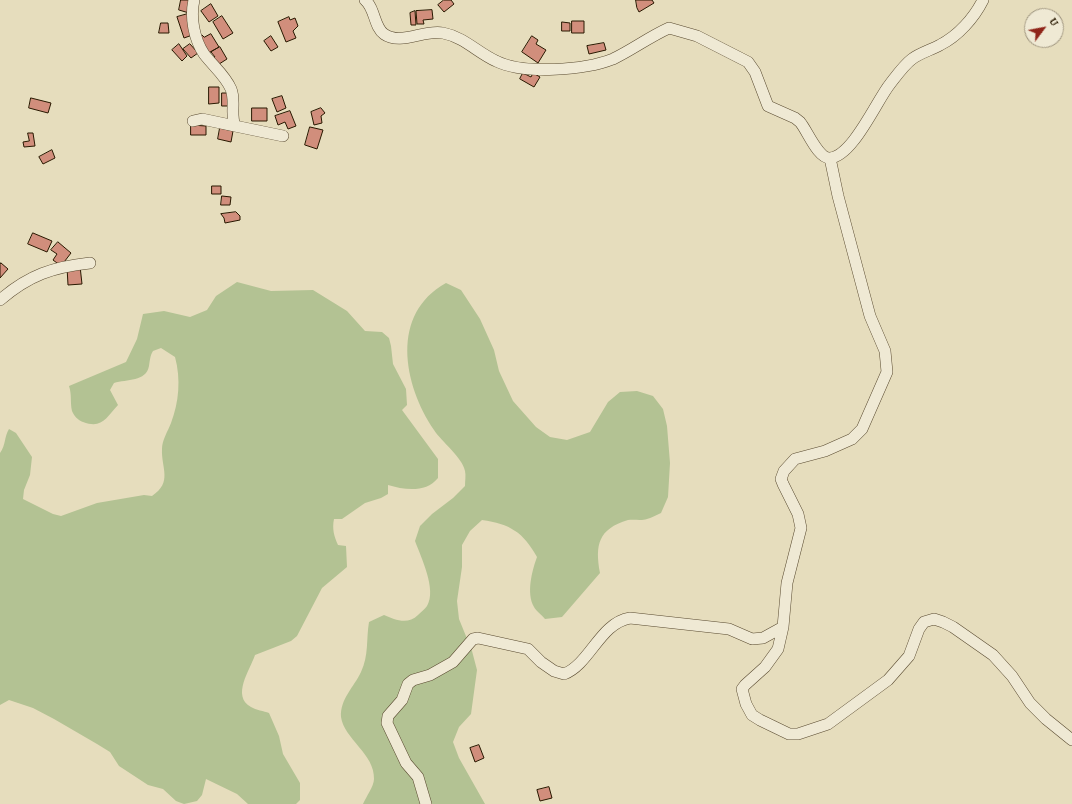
<!DOCTYPE html>
<style>
body{margin:0}
#map{position:relative;width:1072px;height:804px;overflow:hidden;background:#e6ddbd;font-family:Alegreya,serif}
canvas{display:block}
.north{position:absolute;left:1024px;top:8px;width:40px;height:40px;box-sizing:border-box;background:#efe9d4;border:1px solid #9f957f;border-radius:50%;rotate:58deg;font-size:11px;font-weight:700;line-height:16px;text-align:center;color:#281800}
.north::after{content:'';display:block;margin:auto;width:14px;height:18px;background:#8f2418;clip-path:polygon(50% 0,100% 100%,50% 72%,0 100%)}
</style>
<div id="map">
<canvas width="1072" height="804"></canvas>
<div class="north">U</div>
</div>
<script>
const g = document.querySelector('canvas').getContext('2d');
g.lineJoin = 'round';
function fillPath(path, color) { g.fillStyle = color; g.fill(path, 'evenodd'); }
function stroke(path, color, width, dash) { g.strokeStyle = color; g.lineWidth = width; g.lineCap = dash ? 'butt' : 'round'; g.setLineDash(dash || []); g.stroke(path); }
fillPath(new Path2D(`
 M237,282L271,291L313,290L347,311L365,331L382,332L389,338L391,346L393,364L406,389L407,405L402,410L438,459V478C426,493 405,490 388,485V494L381,498L365,503L342,519H334C332,529 334,536 338,545L346,546L347,567L322,588L297,636L291,641L255,655C250,670 231,696 251,707C256,710 264,711 269,713L279,736L283,754L300,783V800L296,804H248L237,794L206,779L202,795L197,801L184,804L176,801L163,789L148,785L119,766L110,752L97,744L54,719L33,708L9,700L0,705V453C6,445 4,437 9,429L16,433L32,457L30,475L24,490L23,499L53,514L61,516L97,503L144,495L152,496C173,482 161,468 162,449C162,440 168,431 171,423C179,402 181,379 175,357L161,348L153,351C150,356 150,360 149,366C146,382 127,379 114,383L110,390L118,405C106,418 102,429 83,422C78,420 74,416 72,411C70,402 72,395 69,386L126,362L137,339L143,314L164,311L190,317L207,310L216,296Z
 M446,283L461,290L480,319L494,350L499,371L513,401L536,427L550,437L567,440L590,432L608,402L620,392L637,391L653,396L663,409L667,426L670,463L668,497L661,513C656,515 651,518 647,519C641,521 634,519 628,520C598,529 595,545 600,573L562,617L545,619C542,615 536,611 534,607C526,593 532,571 537,557C523,532 510,524 482,520L470,531L462,545V567L457,601L459,619L472,651L477,670L471,714L459,727L453,742L459,758L485,804H363C366,797 374,786 374,779C375,754 344,739 341,717C340,699 354,687 361,672C369,655 366,640 369,622L384,615C395,620 408,625 418,615C421,612 425,609 427,606C437,590 421,557 415,541L420,526L432,514L453,498L465,486C465,481 466,475 465,471C463,458 441,441 434,430C403,384 390,314 446,283Z`), '#b3c293');
const building = new Path2D(`
 M181,0H193L189,13L179,10Z
 M444,0H451L454,4L444,12L438,5Z
 M636,0H652L654,3L639,12L637,8Z
 M211,4L218,16L209,22L201,11Z
 M432,10L433,19L423,20L424,24H417L416,11Z
 M415,11L416,25H411L410,13Z
 M187,14L190,15L198,33L184,38L177,17Z
 M222,16L233,33L223,39L213,22Z
 M289,17L290,20L295,18L298,26L293,31L296,38L286,42L278,22Z
 M572,21H584V33H572Z
 M562,22L570,23V31H562Z
 M161,23H168L169,33H159Z
 M211,34L219,47L207,54L196,38L202,35L204,37Z
 M271,36L278,47L271,51L264,41Z
 M532,36L538,40L536,44L546,50L538,63L522,52Z
 M604,43L606,50L589,54L587,46Z
 M179,44L187,56L182,61L172,50Z
 M190,44L198,53L191,58L183,49Z
 M220,47L227,59L216,66L212,59L215,57L211,52Z
 M523,73L531,77L533,73L540,77L534,87L520,79Z
 M209,87H219V103L209,104Z
 M222,93H230L229,106H222Z
 M282,96L286,108L277,112L272,99Z
 M31,98L51,103L48,113L29,108Z
 M252,108H267V121H252Z
 M321,108L325,113L321,116L322,123L314,125L311,112Z
 M290,111L296,126L288,129L285,122L278,125L275,116Z
 M191,125L206,126V135H191Z
 M310,127L323,130L317,149L305,145Z
 M220,128L233,131L231,142L218,139Z
 M28,133H33L35,146L24,147L23,142L29,141Z
 M52,150L55,158L43,164L39,157Z
 M212,186H221V194H212Z
 M222,196L231,197L230,205H221Z
 M236,212L240,216V220L225,223L224,218L221,214Z
 M33,233L52,241L47,252L28,244Z
 M58,242L71,253L61,266L53,260L57,254L51,250Z
 M1,263L8,269L0,278V265Z
 M80,266L82,284L68,285L67,267Z
 M479,745L484,758L475,762L470,748Z
 M549,787L552,798L540,801L537,790Z`);
fillPath(building, '#d18e7c');
stroke(building, '#281800', 1);
const minor = new Path2D(`
 M194,0C190,17 194,39 204,54C213,66 225,75 231,89C236,101 230,114 235,126L283,136
 M365,0C375,8 374,27 384,34C401,46 424,29 443,33C464,37 478,53 496,61C524,75 585,70 613,59C632,50 649,37 669,28L697,36L748,62L755,72L768,106L795,118L800,122C807,130 818,159 830,158C853,156 877,100 890,84C897,75 904,65 912,59C920,53 931,50 940,45C958,36 974,18 983,0
 M193,121L202,119L235,126
 M830,158L838,196L870,316L885,351L887,372L862,429L852,439L825,451L795,459L784,471L781,479L783,484L798,514L801,528L787,583L783,627L778,649L765,667L745,685L742,689L746,704L752,715L760,720L789,734H798L828,724L888,680L909,656L919,629L924,622L934,619L943,622L953,627L993,655L1012,676L1030,703L1046,719L1072,740
 M0,300C29,275 53,267 90,263
 M426,804L418,777L406,763L387,723L388,716L402,700L408,684L413,680L430,675L453,662L473,639L478,638L528,649L541,662L554,671L564,674C590,664 600,623 630,618L729,629L752,639L763,638L783,627`);
stroke(minor, '#58492f', 12);
stroke(minor, '#efe9d4', 11);
</script>
